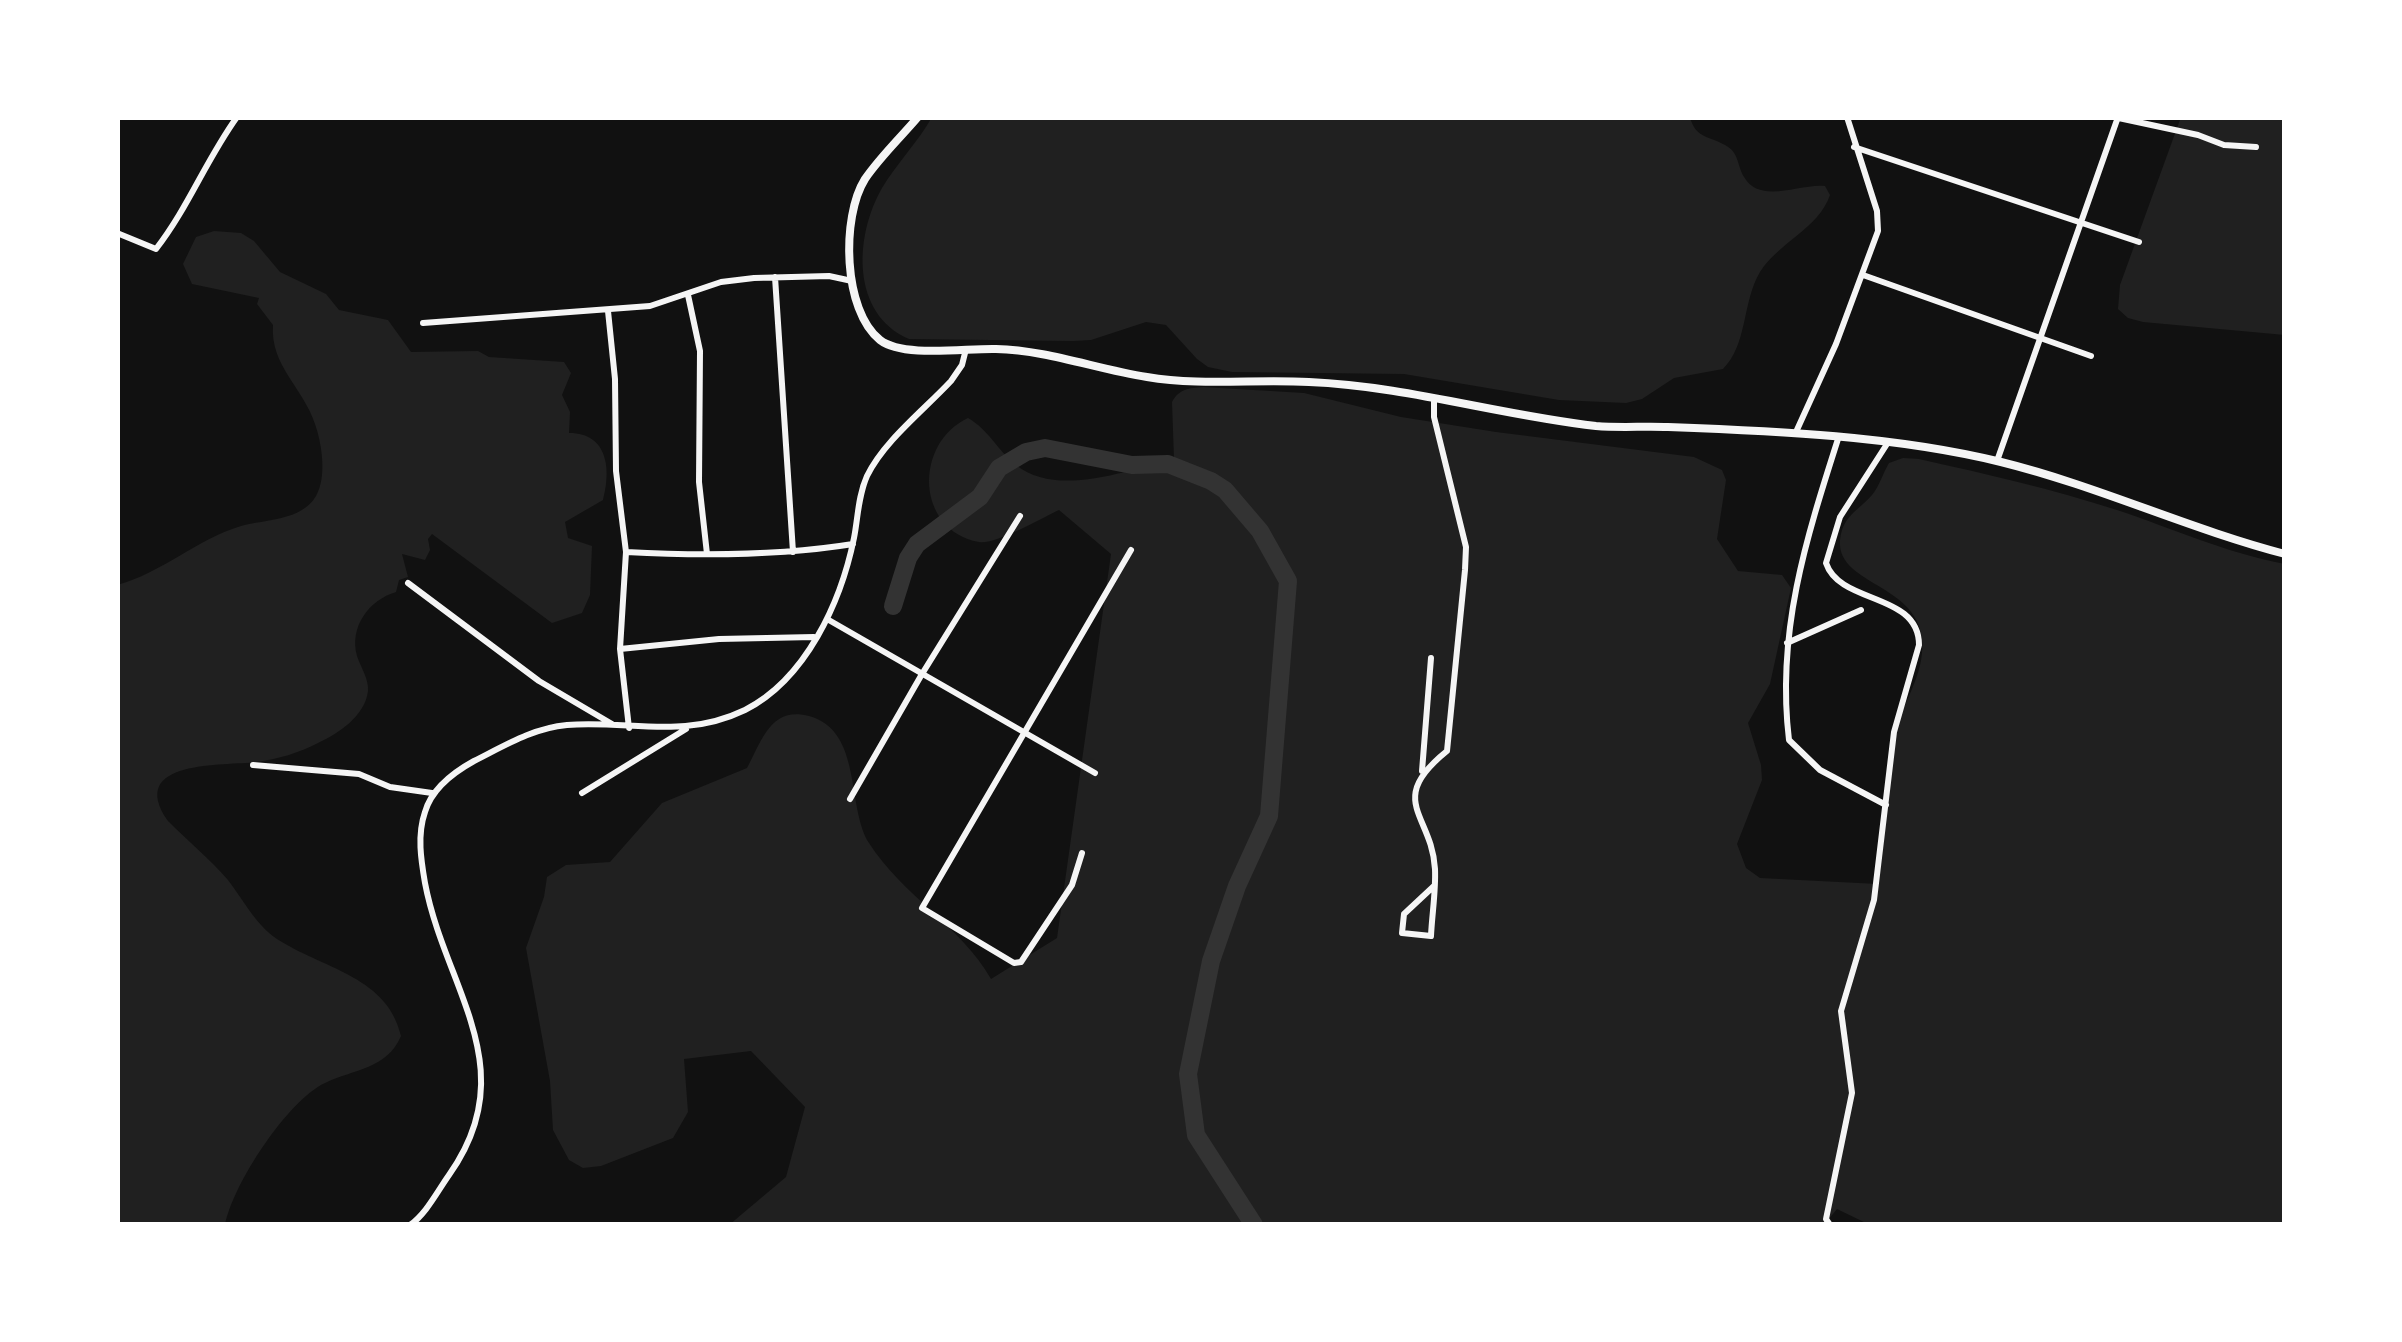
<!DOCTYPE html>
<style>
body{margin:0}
#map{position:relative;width:2402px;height:1342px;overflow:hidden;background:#111;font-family:"Source Sans 3",sans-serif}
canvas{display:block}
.frame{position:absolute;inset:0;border:120px solid #fff;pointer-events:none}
</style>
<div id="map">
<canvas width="2402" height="1342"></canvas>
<div class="frame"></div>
</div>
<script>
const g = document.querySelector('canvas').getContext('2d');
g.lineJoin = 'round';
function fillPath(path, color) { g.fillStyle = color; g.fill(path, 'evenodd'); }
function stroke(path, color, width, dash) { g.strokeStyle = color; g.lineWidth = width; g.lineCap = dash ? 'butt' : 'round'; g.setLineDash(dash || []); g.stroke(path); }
fillPath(new Path2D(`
 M932,117H1690C1695,138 1709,136 1725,145C1739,152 1737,165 1744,177C1760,205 1801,183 1825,186L1830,195C1819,228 1778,243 1760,272C1742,302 1748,344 1723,369L1674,378L1642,399L1626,403L1559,400L1404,374L1232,372L1208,367L1197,359L1166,325L1146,322L1091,340L1073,341L909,339C851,314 854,237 882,188C897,163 918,142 932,117Z
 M2181,117H2285V335L2143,322L2128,318L2118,309L2120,285Z
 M214,231L241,233L254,241L280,272L326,294L339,310L388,320L411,352L478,351L489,357L564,362L571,373L562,395L570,412L569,433C609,433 611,471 603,500L565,522L568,538L592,546L590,595L582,613L552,623L432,534L428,539L430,550L425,560L402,554L408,577L399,580L396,592C369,600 349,627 357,656C361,668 369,679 368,691C365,716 339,733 318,743C299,753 278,759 256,762C225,766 125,759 168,821C188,841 210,859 228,880C245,902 257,928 282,942C326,969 388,978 401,1036C387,1069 354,1069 325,1083C287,1101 233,1184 225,1225H117V585C162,573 197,539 241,526C266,519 301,521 316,496C327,477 322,444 315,424C303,387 270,366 273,325L257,304L259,298L192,284L183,264L196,237Z
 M1203,387L1304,393L1401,417L1496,432L1694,457L1722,470L1726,480L1717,539L1738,571L1782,575L1791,588L1770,684L1748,723L1761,765L1762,780L1737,844L1746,868L1760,878L1878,884C1888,836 1884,785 1894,737C1901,703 1925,677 1922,640C1917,579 1825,586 1842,530C1848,513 1861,508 1872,495C1879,487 1883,473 1889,463L1903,458L1919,459C1986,474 2052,489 2117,510C2174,529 2226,553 2285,564V1225H1870L1837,1209L1824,1225H729L786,1177L805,1107L751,1051L684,1059L688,1112L673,1138L601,1166L583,1168L569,1160L553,1130L550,1081L526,948L544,897L547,877L566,865L610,862L662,803L747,768C762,740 771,706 809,716C863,731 846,806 869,843C902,895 961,926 991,979L1057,938L1111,554L1059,510C1042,518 995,545 979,542C915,530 914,443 968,418C989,430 998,451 1016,465C1057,498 1128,470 1174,459L1172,402C1179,389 1189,388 1203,387Z`), '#202020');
stroke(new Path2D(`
 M893,606L908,558L917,544L980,497L999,468L1026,452L1045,448L1132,465L1168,464L1211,481L1225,490L1260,531L1288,581L1269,816L1237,886L1211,961L1188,1074L1196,1135L1254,1225`), '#333', 18);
stroke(new Path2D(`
 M2114,117L2198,135L2224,145L2256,147
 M1854,147L2139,242
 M117,233L156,249C188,208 206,160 237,117
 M1863,275L2091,356
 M775,277L793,552
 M688,295L700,351L699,482L707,554
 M608,311L615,379L616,471L626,552L620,649L629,728
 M423,323L650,306L721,282L754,278L829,276L852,281
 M1434,398V417L1466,547L1465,570L1447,751C1385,801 1432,814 1435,869C1436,891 1432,914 1431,936L1402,933L1404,914L1434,886
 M1796,432L1836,344L1878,231L1877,211L1847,117
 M1838,439C1806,539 1776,633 1789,740L1820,770L1886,805
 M1997,461L2118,117
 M626,552C701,556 779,556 853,544
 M408,583L539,681L612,724
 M827,619L1095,773
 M1787,643L1861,610
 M620,649L719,639L814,637
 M253,765L359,774L390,787L432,793
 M1422,771L1431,658
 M582,793L686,729
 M850,799L922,674L1020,516
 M1082,853L1072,885L1021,962L1014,963L922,908L1131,550
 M410,1225C426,1214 437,1192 449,1175C525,1068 445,989 425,883C421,860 417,835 425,812C432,788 454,772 474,761C504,746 533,728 567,725C630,720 683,740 745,710C806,679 841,602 854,538C858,518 858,496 867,476C884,441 924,410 951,381L962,365L966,349
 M1830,1225L1826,1219L1852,1093L1841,1011L1874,900L1894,732L1919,645C1919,592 1840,605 1826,563L1840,517L1887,444`), '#f5f5f5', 6);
stroke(new Path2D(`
 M918,117C901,137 880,157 865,179C841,217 843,311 880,340C903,358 966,348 996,349C1047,350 1096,369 1147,377C1200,386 1255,379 1309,382C1406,386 1499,415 1596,426C1620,428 1644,426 1668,427C1777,431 1895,436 2001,462C2098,486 2189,529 2285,554`), '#f5f5f5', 8);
</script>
